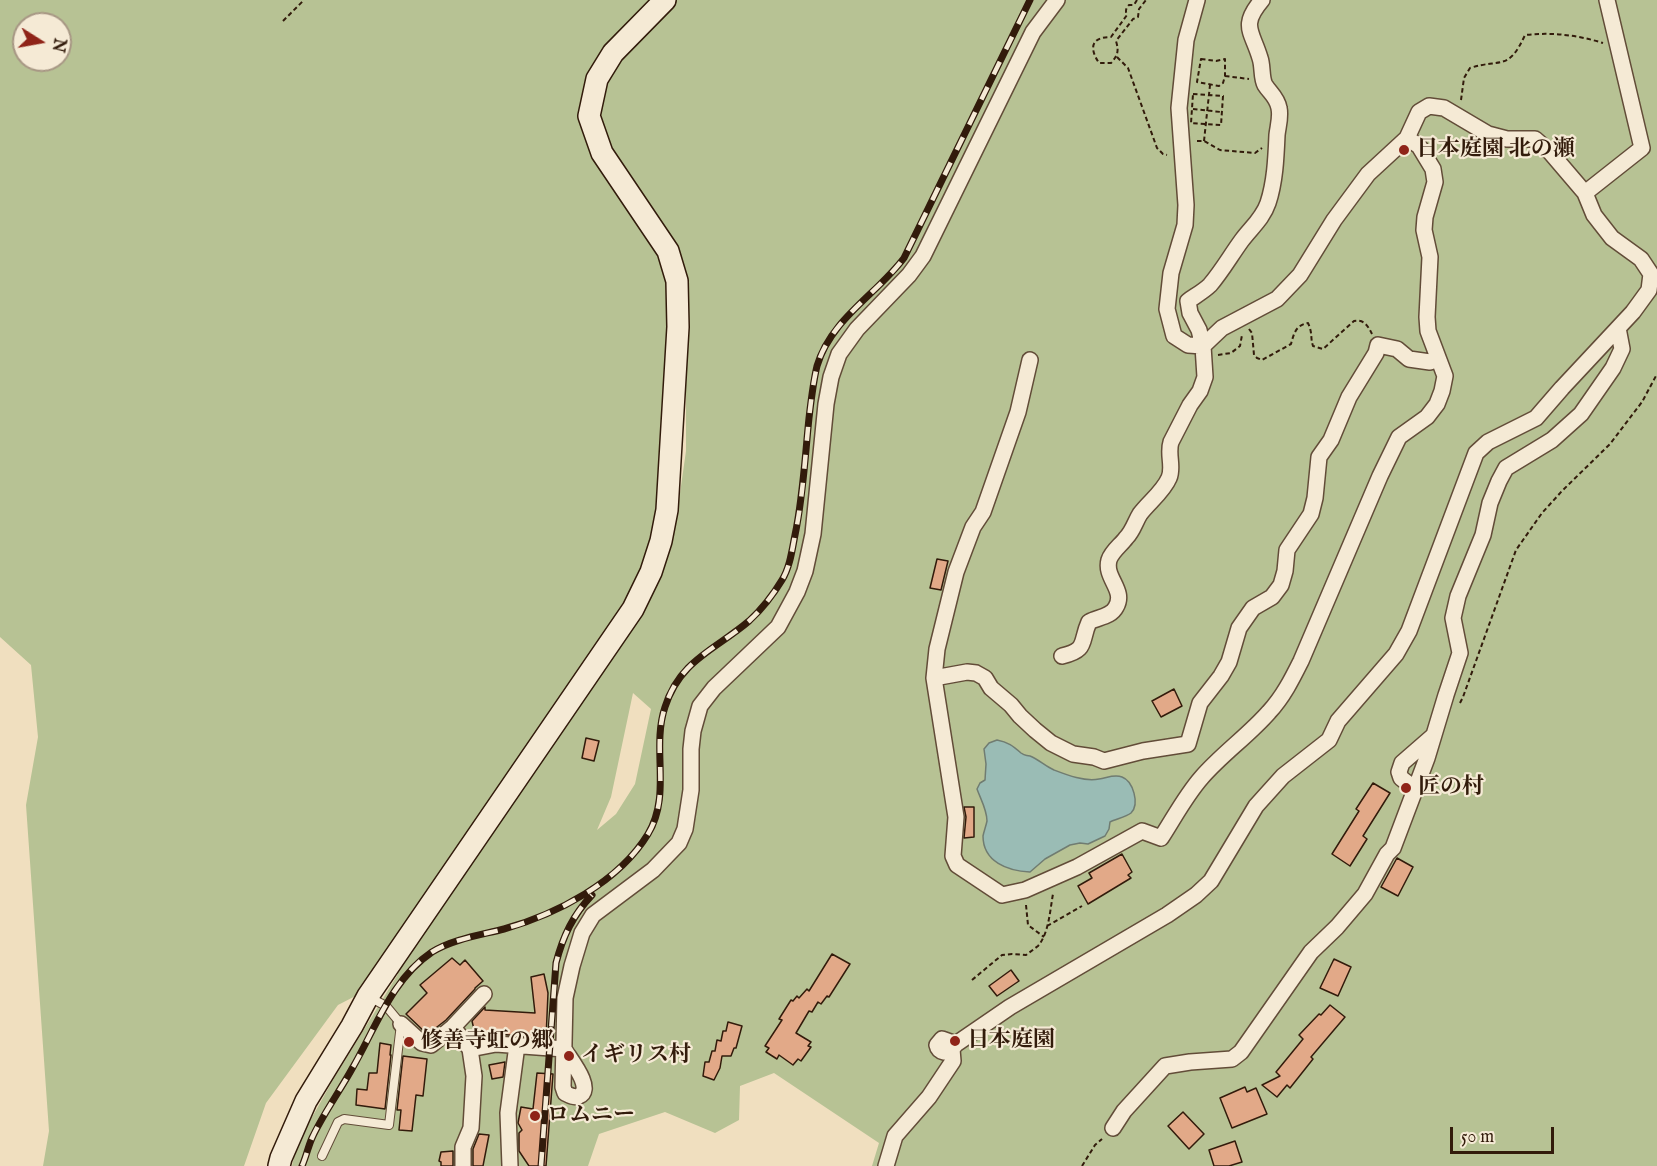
<!DOCTYPE html>
<meta charset="utf-8">
<style>
body{margin:0}
#map{position:relative;width:1657px;height:1166px;overflow:hidden;background:#f0dfbf;font-family:"IM FELL English",serif}
canvas{display:block}
.north{position:absolute;left:12px;top:12px;width:60px;height:60px;box-sizing:border-box;background:#f5ead5;border:2px solid #a79784;border-radius:50%;rotate:101deg;font-size:16px;font-weight:700;line-height:24px;text-align:center;color:#321b0b}
.north::after{content:'';display:block;margin:auto;width:21px;height:27px;background:#8f2418;clip-path:polygon(50% 0,100% 100%,50% 72%,0 100%)}
.scale{position:absolute;left:1450px;top:1127px;width:104px;height:27px;box-sizing:border-box;border:3px solid #321b0b;border-top:0;padding-left:8px;font-size:18px;line-height:21px;white-space:nowrap;color:#321b0b;-webkit-text-stroke:4px #f5ead5;paint-order:stroke}
</style>
<div id="map">
<canvas width="1657" height="1166"></canvas>
<div class="north">N</div>
<div class="scale">50 m</div>
</div>
<script>
const g = document.querySelector('canvas').getContext('2d');
g.lineJoin = 'round';
function fillPath(path, color) { g.fillStyle = color; g.fill(path, 'evenodd'); }
function stroke(path, color, width, dash) { g.strokeStyle = color; g.lineWidth = width; g.lineCap = dash ? 'butt' : 'round'; g.setLineDash(dash || []); g.stroke(path); }
function write(font, color, halo, rows, align = 'center') {
  g.font = font + ' "IM FELL English","Noto Serif JP",serif'; g.lineWidth = 4.5; g.setLineDash([]); g.textBaseline = 'middle'; g.strokeStyle = halo; g.fillStyle = color; for (const [text, x, y, turn = 0] of rows) {
    g.save(); g.translate(x, y); g.rotate((+turn || 0) * Math.PI / 180); g.textAlign = isNaN(turn) ? turn : align; if (halo) g.strokeText(text, 0, 0); g.fillText(text, 0, 0); g.restore();
  }
}
fillPath(new Path2D(`
 M0,0H1657V1166H872L879,1143L774,1073L740,1086L739,1120L715,1133L665,1112L599,1134L588,1166H292L297,1144L333,1080L398,974L338,1005L266,1103L244,1166H43L49,1131L26,805L38,737L31,665L0,637ZM24,24H60V60H24ZM686,385V451L679,500L661,536ZM633,693L651,709L635,784L616,814L597,830L611,797Z`), '#b7c294');
const water = new Path2D(`
 M997,740C1008,742 1013,746 1021,753C1025,756 1025,755 1030,756C1038,759 1045,766 1054,770C1067,775 1085,782 1099,779C1107,778 1114,774 1122,777C1133,781 1140,804 1131,813C1126,817 1116,819 1110,822L1109,829L1105,836L1088,844L1080,843L1070,845L1045,859L1030,872C1008,871 983,862 983,836C984,831 986,826 987,821C987,810 981,800 977,789L980,783L985,780L986,764L984,749L989,743Z`);
fillPath(water, '#9abcb5');
stroke(water, '#707c71', 1.5);
const building = new Path2D(`
 M937,559L948,561L941,590L930,588Z
 M1174,689L1182,706L1161,717L1152,701Z
 M586,738L599,741L594,761L582,758Z
 M1373,783L1390,793L1363,836L1367,839L1350,866L1332,854L1359,811L1356,809Z
 M964,807H974V837L964,838L966,817Z
 M1122,854L1132,872L1128,875L1131,878L1088,904L1078,886L1092,878L1089,873Z
 M1397,858L1413,867L1398,896L1381,887Z
 M832,954L850,964L829,997L827,996L821,1004L818,1002L812,1012L809,1011L796,1033L811,1042L808,1046L811,1047L801,1061L798,1059L793,1065L779,1055L777,1059L766,1052L769,1048L765,1046L782,1020L779,1019L791,1000L793,1001L797,996L799,998L807,989L809,991Z
 M452,958L460,965L465,960L483,981L475,988V989L446,1020L428,1034H427L406,1014L427,993L420,985Z
 M1334,959L1351,967L1338,996L1320,988Z
 M1011,970L1019,981L997,996L989,986Z
 M544,974L548,993L546,1038L497,1034L476,1038L472,1021L485,1007V1010L535,1013L531,977Z
 M1330,1005L1345,1017L1311,1057L1313,1059L1290,1088L1287,1085L1277,1097L1262,1085L1280,1076L1276,1072L1303,1039L1299,1035L1319,1014L1321,1015Z
 M728,1022L742,1026L736,1048H734L731,1056H722L720,1068L714,1080L703,1076L705,1062H709L712,1051H715L717,1040L721,1041L723,1031H726Z
 M380,1043L391,1045L390,1055H391L385,1109L356,1105L357,1089L367,1090L369,1073H377Z
 M403,1056L427,1059L423,1096L416,1095L412,1131L399,1130L401,1110H397Z
 M505,1062L503,1077L492,1079L489,1065Z
 M537,1073L553,1074L546,1166H529L519,1151V1133L522,1130L518,1123L521,1107L533,1109Z
 M1245,1087L1247,1092L1256,1088L1267,1114L1232,1128L1220,1098Z
 M1183,1112L1204,1134L1189,1149L1168,1126Z
 M479,1134L489,1135L483,1166H473V1149Z
 M1235,1141L1242,1162L1229,1166H1214L1209,1150Z
 M453,1151V1166H441V1162L439,1161L441,1152Z`);
fillPath(building, '#e2a988');
stroke(building, '#321b0b', 1.5);
const lane = new Path2D(`
 M322,1156L338,1122L344,1119L389,1125L401,1024L386,1006L369,997`);
const street = new Path2D(`
 M1585,193L1642,148L1607,0
 M1030,360L1018,412L983,512L973,527L956,572L937,649L934,678L956,817L953,856L957,865L1002,895L1025,890L1077,867L1142,831L1161,838C1174,818 1186,795 1202,777C1223,753 1249,735 1269,712C1283,697 1292,679 1301,661L1380,476L1399,437L1427,417L1437,404L1442,391L1445,376L1428,331L1427,317L1430,257L1424,230L1425,217L1435,182L1433,169L1419,146L1407,138
 M1062,656C1088,650 1080,642 1089,622C1098,617 1111,617 1116,607C1126,590 1104,578 1109,560C1112,551 1121,545 1126,538C1133,531 1135,522 1140,514C1149,502 1163,492 1169,478C1174,467 1167,454 1171,442L1190,405L1200,391L1205,377L1203,346L1199,330L1190,313L1188,301C1195,296 1204,291 1210,285C1222,271 1231,255 1242,240C1251,228 1263,218 1268,203C1275,182 1276,158 1277,135C1278,126 1281,117 1279,108C1277,97 1270,93 1265,85C1261,78 1263,66 1260,58C1252,31 1240,26 1262,0
 M934,678L967,672L976,673L985,678L991,688L1011,705L1020,716L1035,730L1051,743L1073,754L1094,757L1104,761L1143,751L1188,744L1200,703L1221,676L1229,662L1239,628L1253,608L1272,597L1281,585L1285,571L1287,550L1311,514L1315,498L1319,457L1331,440L1349,397L1376,353L1378,345L1397,349L1409,359L1430,362L1438,358
 M1415,789L1401,778L1399,772L1402,763L1433,736
 M401,1024L422,1043L431,1045L453,1027L484,994
 M453,1027L470,1049L474,1076L471,1128L463,1147V1166
 M956,1044L942,1039L937,1045C938,1050 940,1051 944,1052L952,1049L956,1044L1010,1007L1167,915L1196,895L1211,881L1256,806L1283,776L1329,740L1338,721L1396,654L1409,631L1476,453L1488,442L1536,418L1562,388L1633,312L1649,290L1651,274L1641,259L1612,238L1594,215L1585,193L1550,152L1535,139H1507L1488,134L1444,108L1429,106L1419,112L1407,138L1368,174L1334,220L1300,275L1277,299L1222,328L1203,346L1188,345L1174,336L1167,309L1171,273L1185,225L1186,205L1179,108L1186,40L1197,0
 M470,1049L496,1044L564,1049
 M564,1049C569,1058 595,1089 579,1096C574,1098 569,1095 565,1093L563,1087L565,998L572,966L582,933L593,915L653,870L679,843L685,829L691,790V749L693,731L700,706L714,688L778,627L797,592L805,571L813,534L826,404L831,377L839,354L857,329L909,275L923,256L1033,32L1057,0
 M1113,1128L1124,1111L1165,1066L1190,1062L1232,1059L1241,1052L1311,952L1337,927L1365,894L1387,854L1393,848L1427,758L1446,695L1460,653L1453,618L1458,596L1483,535L1490,503L1499,481L1506,468L1552,440L1581,414L1613,368L1622,349L1618,328
 M510,1166L508,1113L517,1045
 M886,1166L895,1136L929,1097L953,1061L952,1049`);
const secondary = new Path2D(`
 M279,1166L281,1158L306,1101L352,1026L368,996L633,609L651,572L661,541L667,510L678,327L677,281L668,251L602,153L589,116L597,79L613,53L665,0`);
stroke(lane, '#624c38', 10);
stroke(street, '#624c38', 18);
stroke(secondary, '#321b0b', 24);
stroke(new Path2D(`
 M1137,0L1134,5H1129C1126,8 1125,11 1127,15L1111,37C1091,37 1089,48 1099,63H1111C1118,55 1119,51 1116,41L1133,19L1138,17L1139,9L1146,0
 M283,21L304,0
 M1117,57L1128,68L1157,148L1163,154L1167,155
 M1201,59L1216,61L1225,59V76L1223,83L1219,86L1197,82Z
 M1225,76L1249,79
 M1193,94L1223,96L1221,125L1191,123Z
 M1461,100L1464,78L1470,68C1501,58 1508,72 1525,35C1552,32 1577,35 1603,43
 M1193,109L1221,112
 M1197,141H1204L1220,150L1255,153L1262,148
 M1204,141L1210,85
 M1249,329L1252,333L1254,355L1257,358L1262,360L1291,344C1294,333 1296,325 1308,323C1313,334 1310,337 1313,346L1323,349L1354,321C1364,319 1368,326 1372,334
 M1218,355L1231,353L1240,346L1242,335
 M1460,703L1463,697L1516,550L1542,513L1562,491L1610,444L1642,402L1657,374
 M1026,905L1028,925L1044,937
 M1047,926L1082,906
 M972,980L1002,955L1012,954L1026,955C1030,952 1034,949 1038,946C1049,933 1050,910 1053,894
 M1082,1166L1095,1145L1102,1139`), '#321b0b', 2, [4.5, 3]);
stroke(lane, '#f5ead5', 8);
stroke(street, '#f5ead5', 15);
stroke(secondary, '#f5ead5', 21);
const rail = new Path2D(`
 M302,1166C306,1157 308,1147 312,1138C323,1114 340,1091 353,1067C376,1027 392,979 432,952C453,939 481,935 504,929C557,914 619,882 648,834C672,794 651,749 665,707C680,660 715,650 749,621C762,609 773,595 782,580C790,567 792,550 795,535C803,497 805,457 809,418C811,401 813,383 817,366C831,319 876,295 904,258L1030,0
 M541,1166L556,963C563,936 573,915 592,895`);
stroke(rail, '#321b0b', 7);
stroke(rail, '#f5ead5', 4.5, [14]);
for (const [x, y, r, color] of [
 [1404,150,6,"#8f2418"],
 [1406,788,6,"#8f2418"],
 [955,1041,6,"#8f2418"],
 [409,1042,6,"#8f2418"],
 [569,1056,6,"#8f2418"],
 [535,1116,6,"#8f2418"]
]) { const dot = new Path2D(); dot.arc(x, y, r, 0, 2 * Math.PI); g.fillStyle = color; g.fill(dot); stroke(dot, '#f5ead5', 2); }
write('bold 22px', '#321b0b', '#f5ead5', [
 ["日本庭園 北の瀬",1416,150],
 ["匠の村",1418,788],
 ["日本庭園",967,1041],
 ["修善寺虹の郷",421,1042],
 ["イギリス村",581,1056],
 ["ロムニー",547,1116]
], 'left');
</script>
